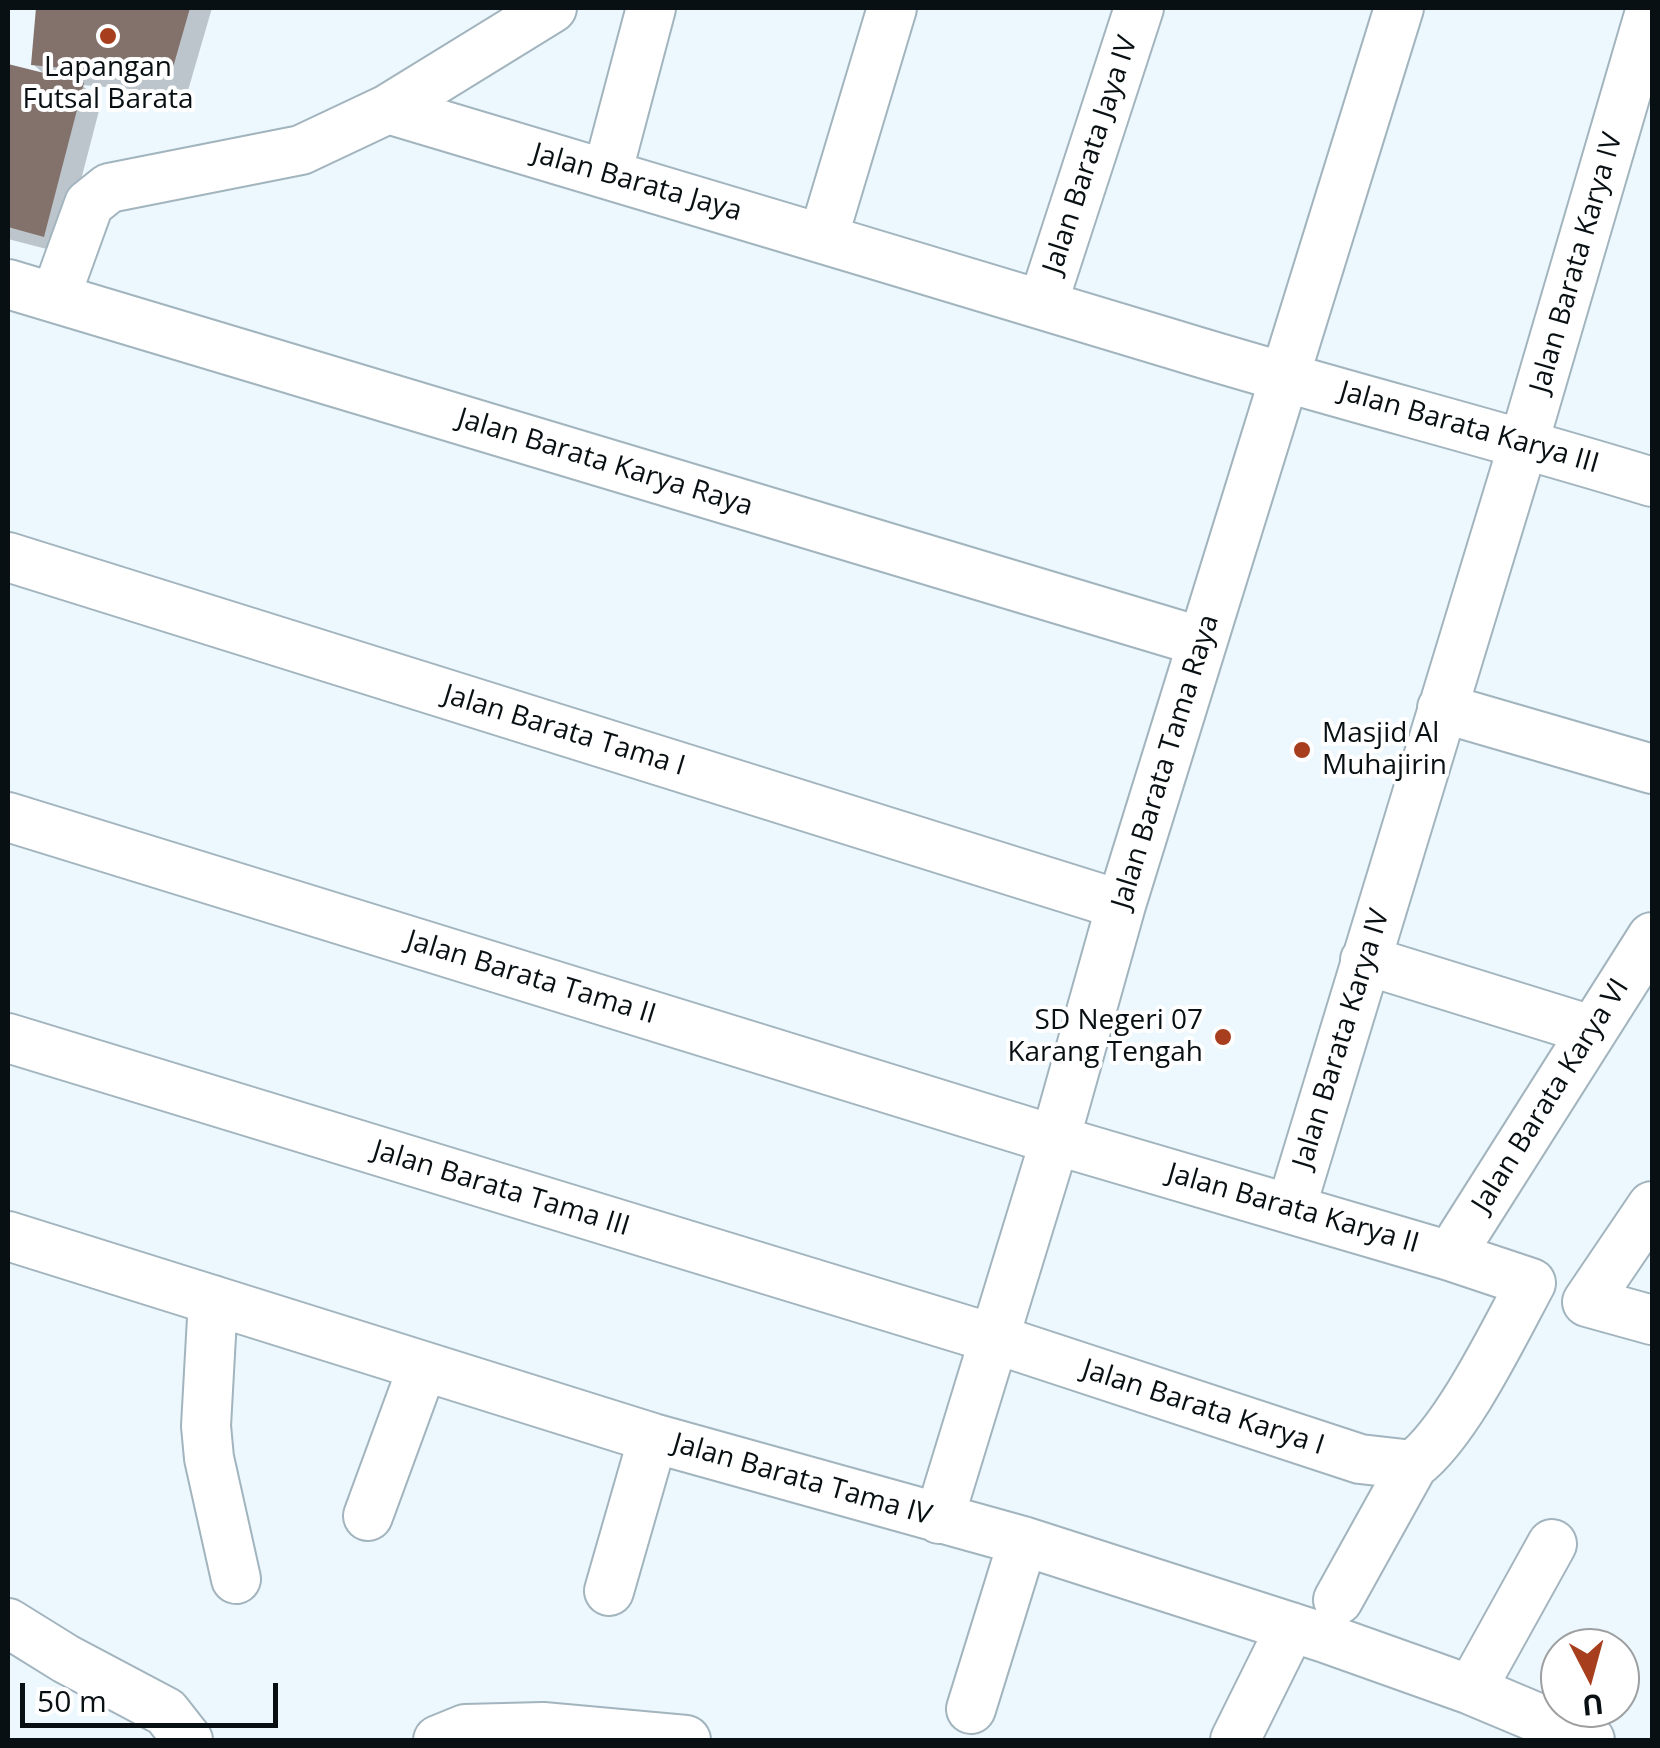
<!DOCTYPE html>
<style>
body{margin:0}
#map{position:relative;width:1660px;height:1748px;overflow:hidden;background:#ecf7fe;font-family:"Open Sans",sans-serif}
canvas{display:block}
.frame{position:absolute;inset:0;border:10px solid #091013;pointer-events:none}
.north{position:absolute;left:1540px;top:1628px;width:100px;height:100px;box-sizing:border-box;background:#fff;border:2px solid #9d9fa1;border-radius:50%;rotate:174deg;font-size:28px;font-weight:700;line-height:40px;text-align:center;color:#091013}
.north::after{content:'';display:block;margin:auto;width:35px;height:45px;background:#a73f1f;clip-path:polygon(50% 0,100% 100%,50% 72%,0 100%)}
.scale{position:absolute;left:20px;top:1683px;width:258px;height:45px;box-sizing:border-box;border:5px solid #091013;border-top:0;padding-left:12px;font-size:30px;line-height:35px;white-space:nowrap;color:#091013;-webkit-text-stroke:8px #fff;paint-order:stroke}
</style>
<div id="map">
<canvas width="1660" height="1748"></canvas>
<div class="frame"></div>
<div class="north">U</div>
<div class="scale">50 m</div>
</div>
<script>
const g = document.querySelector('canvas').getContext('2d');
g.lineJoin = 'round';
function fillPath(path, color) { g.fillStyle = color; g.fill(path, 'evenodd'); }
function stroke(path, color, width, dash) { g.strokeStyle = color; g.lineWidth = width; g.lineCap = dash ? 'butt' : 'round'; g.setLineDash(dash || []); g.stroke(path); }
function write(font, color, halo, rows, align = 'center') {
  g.font = font + ' "Open Sans",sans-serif'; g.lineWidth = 8; g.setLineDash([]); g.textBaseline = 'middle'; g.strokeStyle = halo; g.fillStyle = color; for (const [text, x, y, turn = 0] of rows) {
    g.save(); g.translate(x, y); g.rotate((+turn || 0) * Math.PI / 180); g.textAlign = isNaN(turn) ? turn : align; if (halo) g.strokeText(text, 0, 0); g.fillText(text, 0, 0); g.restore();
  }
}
fillPath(new Path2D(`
 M38,8H212L187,94L82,85L101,103L62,253L8,239V66L46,76L33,64Z`), '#0003');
fillPath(new Path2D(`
 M36,8H190L170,78L31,65Z
 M8,64L84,83L44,237L8,227Z`), '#83716b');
const minor = new Path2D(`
 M388,109C649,187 911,265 1172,344C1331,393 1493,433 1652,482
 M607,174L651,8
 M823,238L892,8
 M8,284L1202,642
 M55,298L89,204L109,188L301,150L388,109L552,8
 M1043,303L1139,8
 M8,557L1121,905
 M1442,708L1652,769
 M8,817L1055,1140L1450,1256L1531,1283C1504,1333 1456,1433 1413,1465L1338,1600
 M1365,960L1591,1030
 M8,1038L995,1339L1360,1459L1413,1465
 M1652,1206L1587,1302L1652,1320
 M1291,1208L1524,442L1651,8
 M8,1236L653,1438L1023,1541L1325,1638L1471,1690L1590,1740
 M1450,1256L1652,937
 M213,1300L206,1426L209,1458L236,1579
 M368,1516L423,1366
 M939,1519L1055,1140L1121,905L1399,8
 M609,1591L653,1438
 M8,1623L66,1659L166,1712L188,1740
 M1471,1690L1552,1544
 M971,1709L1023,1541
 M438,1740L465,1729L543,1727L686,1740
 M1235,1740L1291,1627`);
stroke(minor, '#a2b4be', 52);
stroke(minor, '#fff', 48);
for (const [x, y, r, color] of [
 [108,36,10,"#a73f1f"],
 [1302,750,10,"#a73f1f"],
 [1223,1037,10,"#a73f1f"]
]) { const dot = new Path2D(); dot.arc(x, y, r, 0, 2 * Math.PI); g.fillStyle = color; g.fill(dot); stroke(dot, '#fff', 4); }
write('28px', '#091013', '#fff', [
 ["Lapangan",108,68],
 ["Futsal Barata",108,100],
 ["Masjid Al",1322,734,"left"],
 ["Muhajirin",1322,766,"left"],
 ["SD Negeri 07",1203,1021,"right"],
 ["Karang Tengah",1203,1053,"right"]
]);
write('28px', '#091013', '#fff', [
 ["Jalan Barata Jaya IV",1091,155,-72],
 ["Jalan Barata Jaya",637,183,16],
 ["Jalan Barata Karya IV",1577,263,-74],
 ["Jalan Barata Karya III",1469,428,16],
 ["Jalan Barata Karya Raya",605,463,17],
 ["Jalan Barata Tama I",564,731,17],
 ["Jalan Barata Tama Raya",1166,762,-73],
 ["Jalan Barata Tama II",531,978,17],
 ["Jalan Barata Karya IV",1342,1039,-73],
 ["Jalan Barata Karya VI",1551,1096,-58],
 ["Jalan Barata Tama III",501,1189,17],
 ["Jalan Barata Karya II",1293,1209,16],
 ["Jalan Barata Karya I",1203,1408,18],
 ["Jalan Barata Tama IV",802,1480,16]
]);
</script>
